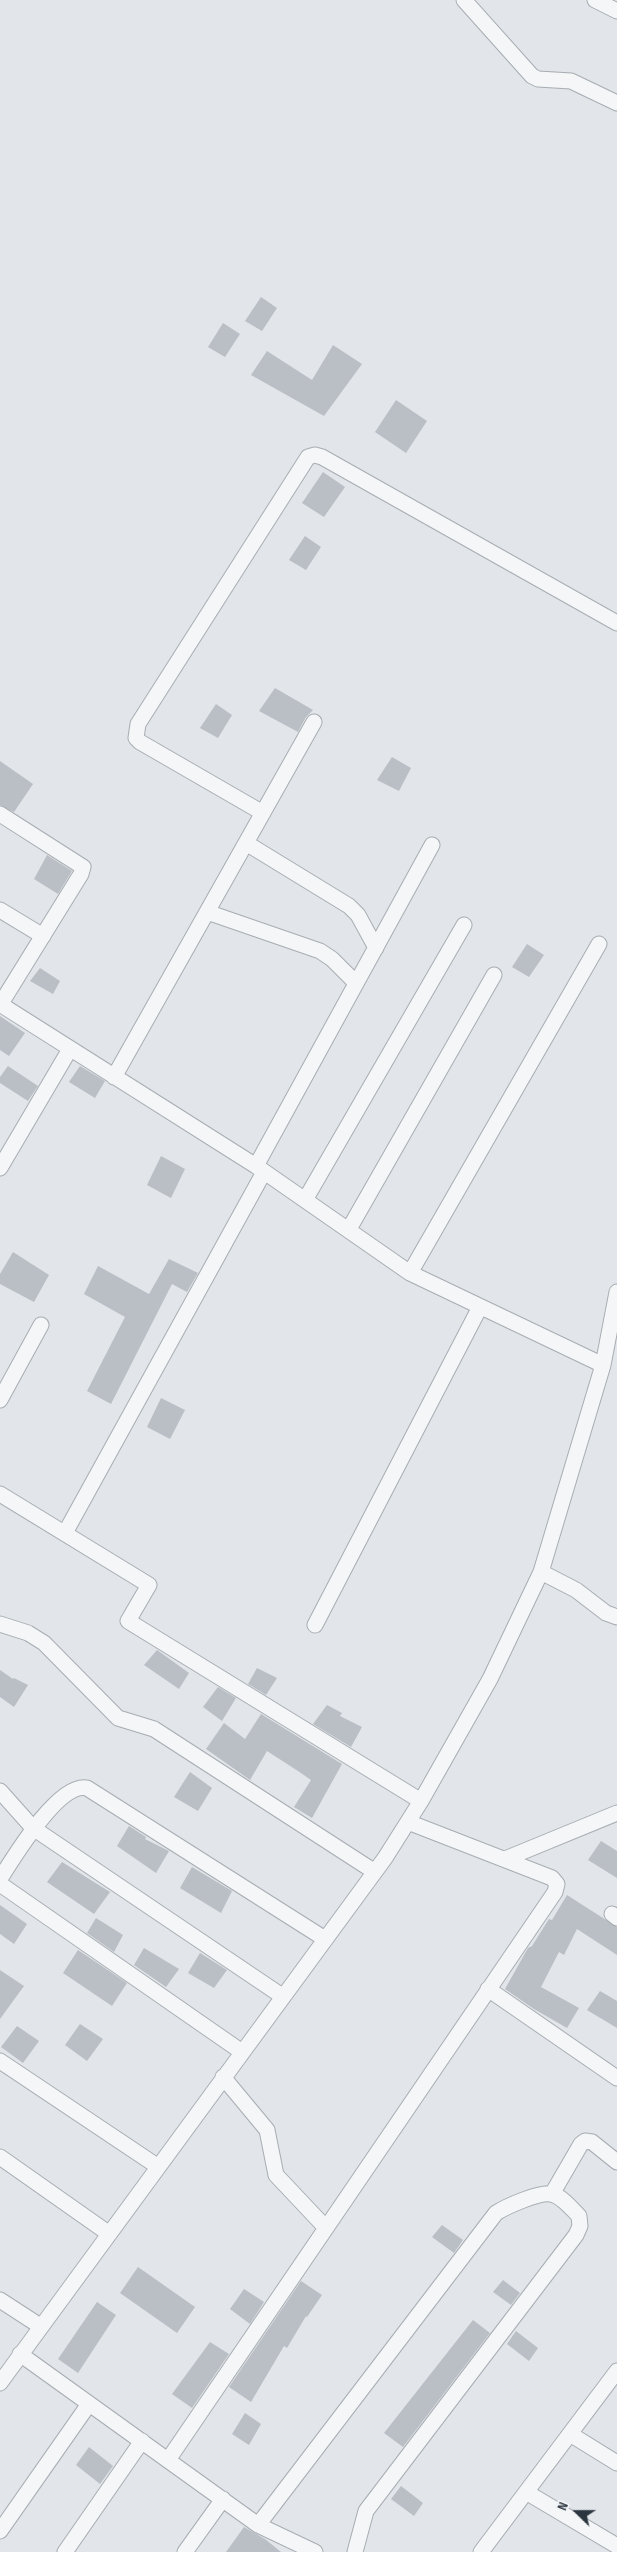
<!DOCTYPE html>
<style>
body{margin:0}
#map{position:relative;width:617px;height:2552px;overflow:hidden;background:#e2e5e9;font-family:"Sofia Sans Condensed",sans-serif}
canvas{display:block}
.north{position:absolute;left:552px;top:2487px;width:50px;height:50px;-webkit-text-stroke:4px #f1f4f6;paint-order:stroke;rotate:292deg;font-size:14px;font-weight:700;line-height:20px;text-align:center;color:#2b353f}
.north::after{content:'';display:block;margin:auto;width:18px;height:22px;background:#2b353f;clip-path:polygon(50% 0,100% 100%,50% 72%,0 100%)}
</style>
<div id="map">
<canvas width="617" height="2552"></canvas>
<div class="north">N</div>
</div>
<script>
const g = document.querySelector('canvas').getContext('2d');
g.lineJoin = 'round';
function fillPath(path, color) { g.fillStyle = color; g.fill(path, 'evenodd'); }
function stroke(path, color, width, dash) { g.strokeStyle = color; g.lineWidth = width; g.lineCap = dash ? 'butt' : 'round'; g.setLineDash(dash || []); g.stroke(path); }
fillPath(new Path2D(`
 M261,297L277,308L262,331L245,321Z
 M223,323L240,334L225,357L208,347Z
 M333,345L362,364L324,416L251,375L267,351L312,380Z
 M396,400L427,421L406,453L375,432Z
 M323,472L345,487L324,517L302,503Z
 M305,536L321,547L306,570L289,560Z
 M275,688L313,710L306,717L298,732L259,711Z
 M216,704L232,715L218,738L200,728Z
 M392,757L411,768L399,791L377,780Z
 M0,761L33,784L14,812L0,805Z
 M47,855L72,871L58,894L34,879Z
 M527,944L544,955L529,977L512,967Z
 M40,968L60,981L53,994L30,981Z
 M0,1016L25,1033L9,1056L0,1050Z
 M8,1066L38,1086L28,1101L0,1083V1077Z
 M80,1066L105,1081L95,1098L69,1082Z
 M161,1156L185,1169L171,1198L147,1185Z
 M13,1252L49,1275L34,1302L0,1284V1274Z
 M169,1259L198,1273L187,1292L172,1284L111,1404L87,1391L125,1317L84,1294L98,1266L149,1294Z
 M161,1398L185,1410L170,1439L147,1427Z
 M157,1650L189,1673L179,1689L144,1665Z
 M257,1668L277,1678L266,1695L248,1684Z
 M0,1670L13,1679L14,1678L28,1685L14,1707L0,1697Z
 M218,1687L236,1698L222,1721L203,1707Z
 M327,1705L342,1713L340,1716L362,1727L351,1747L313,1724Z
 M261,1714L342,1764L312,1818L294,1807L311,1780L298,1771L267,1751L250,1780L206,1749L224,1723L245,1739Z
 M190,1772L212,1788L198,1811L174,1797Z
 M129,1826L146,1837L145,1839L169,1851L156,1873L117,1846Z
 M601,1841L617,1851V1878L588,1860Z
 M62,1862L110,1892L94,1914L47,1882Z
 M192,1867L232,1891L221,1913L180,1888Z
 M567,1895L617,1927V1955L577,1929L564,1955L559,1952L541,1987L579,2008L567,2028L534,2009L505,1989L528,1948L532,1946L549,1919L552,1920Z
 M0,1905L27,1924L14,1944L0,1934Z
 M96,1918L123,1935L114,1952L87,1933Z
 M144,1948L179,1969L166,1987L134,1965Z
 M78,1950L127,1983L112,2006L63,1973Z
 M200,1953L227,1970L214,1988L188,1973Z
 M0,1970L24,1986L0,2019Z
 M600,1991L617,2001V2028L587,2010Z
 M80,2024L103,2039L87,2061L65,2045Z
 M17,2026L39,2041L23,2063L1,2047Z
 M442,2225L463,2240L454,2253L432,2237Z
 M138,2267L195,2307L177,2333L120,2293Z
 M503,2280L520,2293L511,2305L493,2292Z
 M301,2281L322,2295L307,2317L306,2316L287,2348L284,2346L251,2402L229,2387Z
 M244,2289L264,2302L250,2324L230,2309Z
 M97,2302L116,2315L78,2373L58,2359Z
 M473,2320L490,2333L403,2447L384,2433Z
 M516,2331L538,2348L529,2361L507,2344Z
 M210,2342L229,2354L192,2408L172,2394Z
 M245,2413L261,2424L249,2445L232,2434Z
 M89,2447L113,2466L100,2484L76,2465Z
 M401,2486L423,2503L414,2516L391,2499Z
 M244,2527L265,2539L281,2552H226Z`), '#b9bfc5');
const minor = new Path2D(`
 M464,0L532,76L538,79L571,81L617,103
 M595,0L617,11
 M263,813L140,742L136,738L138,724L308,457L315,455L322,457L617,623
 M0,814L83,867L81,874L0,1005
 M246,843L349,906L358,915L376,948
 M0,910L43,936
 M207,912L320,951L332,959L356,983
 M0,1004L256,1166L410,1273L603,1365
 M114,1077L314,722
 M256,1166L432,845
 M0,1168L70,1049
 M305,1200L464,925
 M349,1229L494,975
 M410,1273L599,944
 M0,1400L41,1325
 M0,1494L149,1585L128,1621L421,1801
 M65,1533L264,1172
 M541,1572L576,1590L606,1613L617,1617
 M0,1624L28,1633L44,1643L118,1718L154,1729L375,1872
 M315,1625L480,1307
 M0,1791L33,1828L282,1996
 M505,1859L617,1813
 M0,1879C14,1857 59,1782 87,1788L325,1939
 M0,1884L242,2052
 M612,1914L617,1918
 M488,1989L617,2078
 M0,2061L157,2166
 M223,2077L267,2130L276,2175L326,2228
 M0,2157L108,2233
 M552,2194L581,2144L585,2141L592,2142L617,2162
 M0,2300L40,2326
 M20,2354L258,2525L315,2552
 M0,2383L385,1858L421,1801L490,1679L541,1572L603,1365L617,1292
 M570,2434L617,2463
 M168,2460L555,1892L557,1884L552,1878L408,1822
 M526,2492L617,2546
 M258,2525L496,2213C507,2206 539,2192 551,2194C562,2196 572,2209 579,2216L580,2226L576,2235L366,2511L355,2552
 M0,2531L89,2404
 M65,2552L142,2441
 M185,2552L223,2499
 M481,2552L617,2371`);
stroke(minor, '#a7adb3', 17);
stroke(minor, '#f4f6f7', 15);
</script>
